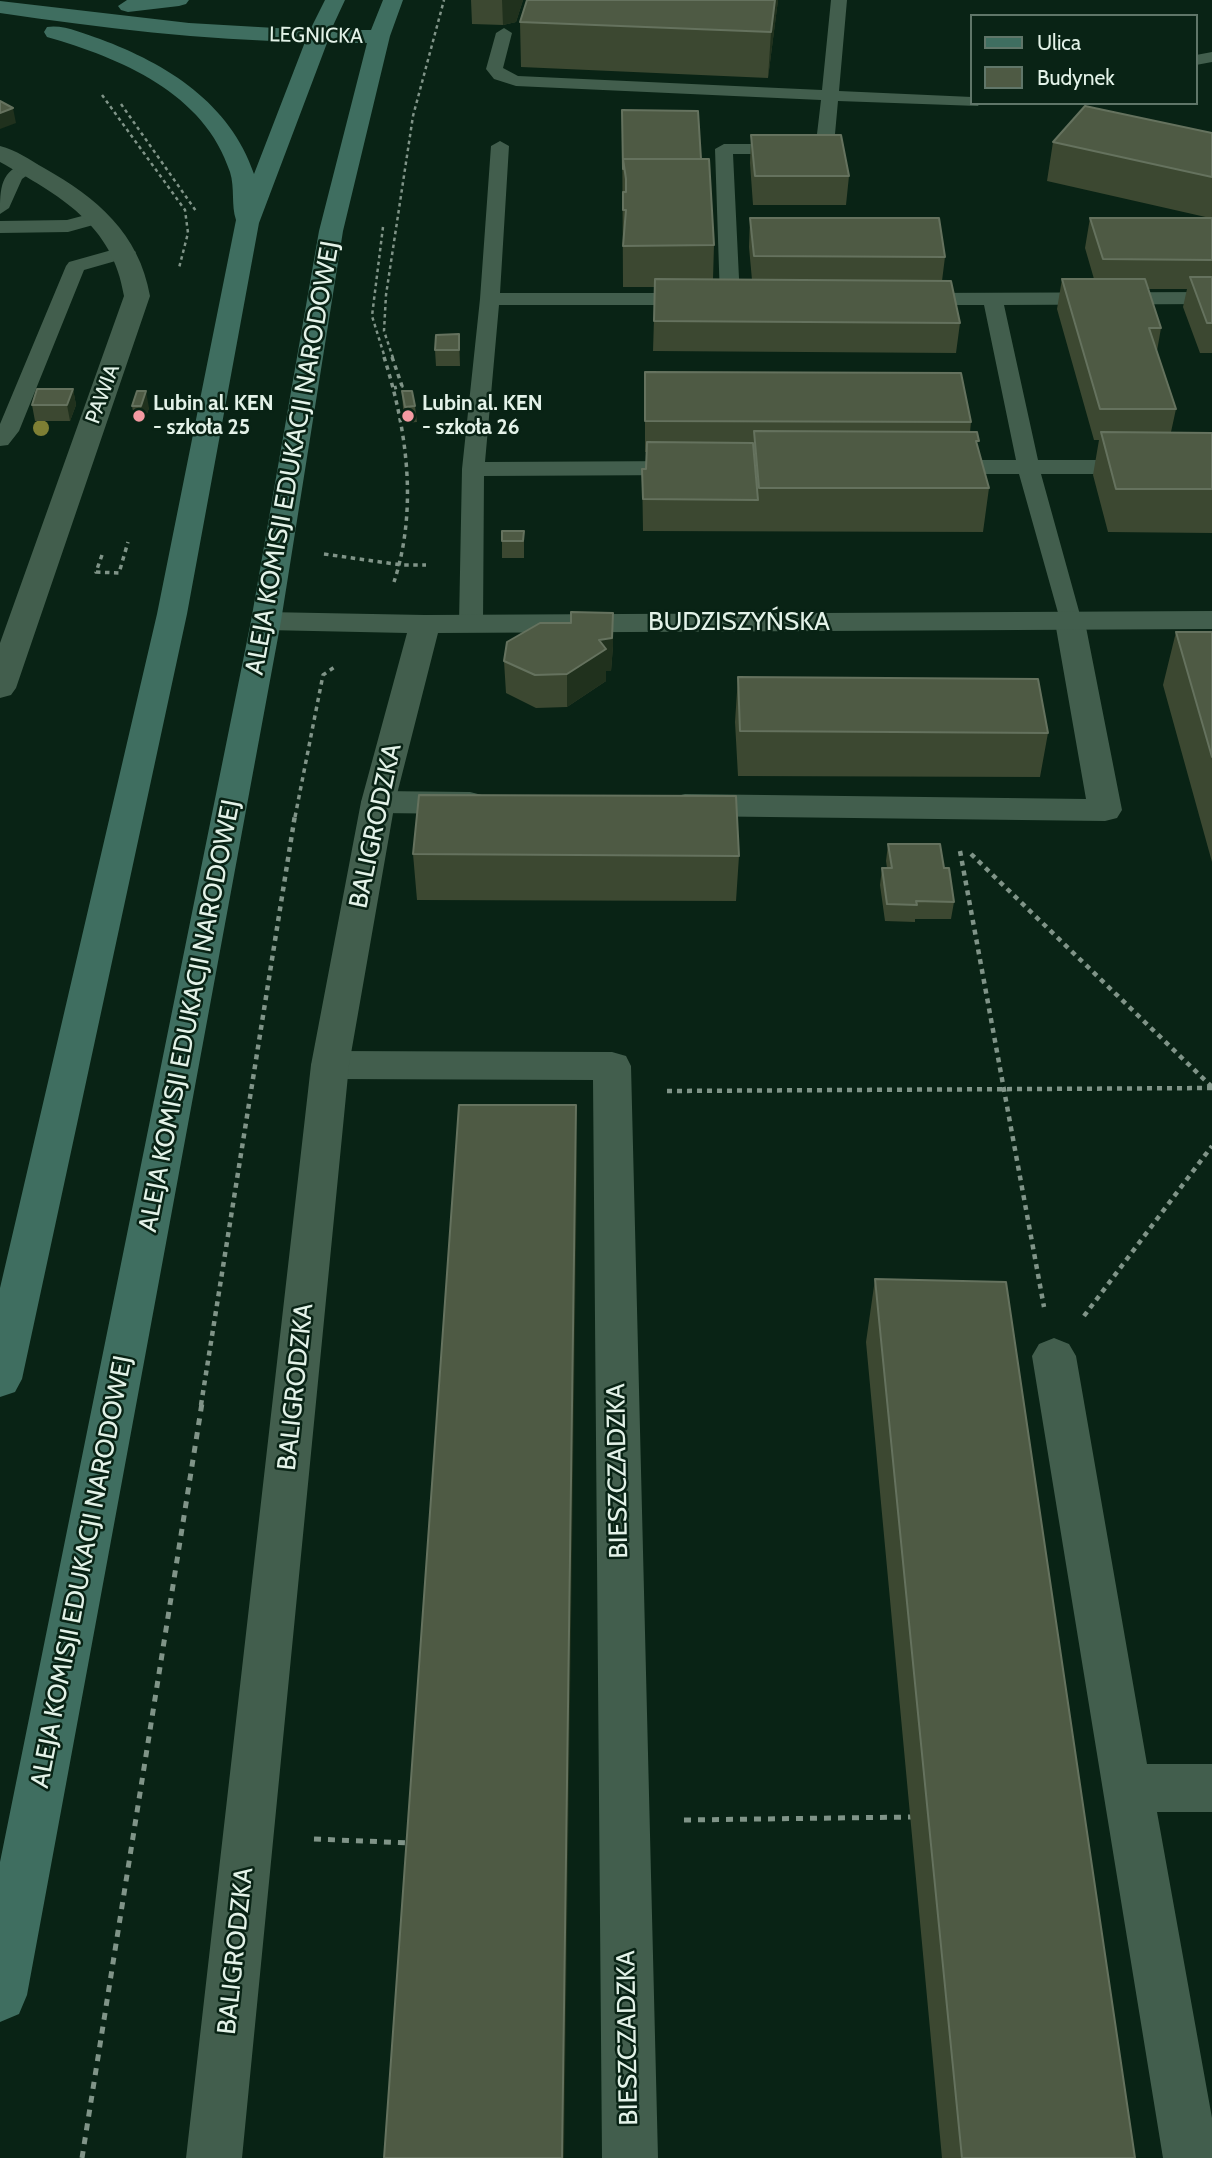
<!DOCTYPE html>
<meta charset="utf-8">
<style>
body{margin:0}
#map{position:relative;width:1212px;height:2158px;overflow:hidden;background:#092315;font-family:Cabin,sans-serif}
canvas{display:block}
.legend{position:absolute;left:970px;top:14px;width:228px;height:91px;box-sizing:border-box;background:#092315;border:2px solid #607669;margin:0;padding:9px 12px;list-style:none;font-size:21px;color:#e3f2e8}
.legend li{display:flex;align-items:center;gap:14px;height:35px}
.legend b{width:35px;border:2px solid #607669}
</style>
<div id="map">
<canvas width="1212" height="2158"></canvas>
<ul class="legend">
<li><b style="height:9px;background:#3f6e60"></b>Ulica</li>
<li><b style="height:19px;background:#4e5a44"></b>Budynek</li>
</ul>
</div>
<script>
const g = document.querySelector('canvas').getContext('2d');
g.lineJoin = 'round';
function stroke(path, color, width, dash) { g.strokeStyle = color; g.lineWidth = width; g.lineCap = dash ? 'butt' : 'round'; g.setLineDash(dash || []); g.stroke(path); }
function fillPath(path, color) { g.fillStyle = color; g.fill(path, 'evenodd'); }
function write(font, color, halo, rows, align = 'center') {
  g.font = font + ' Cabin,sans-serif'; g.lineWidth = 5; g.setLineDash([]); g.textBaseline = 'middle'; g.strokeStyle = halo; g.fillStyle = color; for (const [text, x, y, turn = 0] of rows) {
    g.save(); g.translate(x, y); g.rotate((+turn || 0) * Math.PI / 180); g.textAlign = isNaN(turn) ? turn : align; if (halo) g.strokeText(text, 0, 0); g.fillText(text, 0, 0); g.restore();
  }
}
stroke(new Path2D(`
 M102,95L185,210L188,233L179,268
 M121,104L196,211
 M383,227L372,316L385,358
 M393,358L384,331L386,295L413,116L444,0`), '#809488', 2.5, [3.5, 3.5]);
stroke(new Path2D(`
 M384,357C407,429 418,509 394,582
 M392,357L402,386L394,388
 M324,554L402,565H426
 M102,555L96,572L119,573L128,542
 M295,817L323,675L336,666`), '#809488', 3.5, [4.5, 4.5]);
stroke(new Path2D(`
 M960,851L1044,1307
 M971,854L1212,1087
 M667,1091L1212,1088
 M1084,1316L1212,1146
 M201,1405L295,815`), '#809488', 4.5, [5, 5]);
stroke(new Path2D(`
 M684,1820L911,1817
 M314,1839L410,1843
 M82,2158L202,1403`), '#809488', 5, [7, 7]);
fillPath(new Path2D(`
 M831,0H847L839,91L972,97V103H980L978,106L838,101L835,134L826,139L817,134L821,100L516,86L494,79L486,69L496,33L504,28L512,33L503,68L518,76L822,90Z
 M1212,52V62L1196,65V55Z
 M500,141L509,146L500,293H692L699,295L702,299L699,303L692,305H499L485,462L686,461L694,463L697,468L694,473L686,475L484,476L483,623L479,628L471,630L463,628L459,623L462,469L480,299L491,146Z
 M724,144H791L800,149L791,154H733L740,299L737,303H723L720,299L715,149Z
 M28,163L37,168L22,179L9,208L0,214C0,189 0,169 28,163Z
 M97,212L104,214L106,218L104,222L68,232L0,233V221L67,220Z
 M126,246L136,252L133,256L84,270L19,431L8,445L0,446V424L66,266L69,262Z
 M1212,292V304L1004,305L1038,460H1212V474H1041L1082,622L1078,627L1070,629L1062,627L1019,474H943L935,472L932,467L935,462L943,460H1016L984,305H914L907,303L904,299L907,295L914,293Z`), '#425e4d');
fillPath(new Path2D(`
 M1070,613L1081,615L1085,622L1122,810L1117,818L1105,821L685,816L673,813L668,805L673,797L685,794L1086,799L1055,622L1059,615Z
 M378,791L470,792L482,795L487,803L482,811L470,814L378,813L366,810L361,802L366,794Z
 M330,1051L612,1052L626,1056L631,1066L658,2158H602L593,1080L330,1079L316,1075L311,1065L316,1055Z
 M1054,1338L1069,1344L1076,1356L1147,1764H1212V1812H1157L1212,2118V2158H1163L1032,1356L1039,1344Z`), '#425e4d');
fillPath(new Path2D(`
 M0,146C16,150 30,160 44,168C97,198 139,233 150,296L16,688L11,695L0,698V643L124,296C113,224 59,195 0,162Z
 M1212,611V629L438,633L395,802L349,1065L242,2158H186L311,1065L361,802L407,633L266,630L255,628L251,621L255,614L266,612L425,615Z`), '#425e4d');
fillPath(new Path2D(`
 M127,0H189L186,4L179,6L128,12L121,10L118,6Z
 M325,0H345L331,30H371L383,0H403L390,36L343,231L281,621L27,1995L19,2014L0,2022V1862L251,621L319,231L367,43H327L259,223L187,614L22,1379L15,1392L0,1397V1288L157,614L236,220C231,205 235,188 230,172C205,93 120,58 47,37L44,32L47,27C63,24 85,34 100,39C167,64 230,103 254,174L305,42C203,40 101,28 0,13V1L189,23L310,30Z`), '#3f6e60');
g.fillStyle = '#7e7f34';
for (const [x, y] of [
 [41,428]
]) { g.beginPath(); g.arc(x, y, 8, 0, 2 * Math.PI); g.fill(); }
fillPath(new Path2D(`
 M471,0H523L516,22L503,25L472,24Z
 M778,0L768,78L521,67L520,22Z
 M622,110L701,159L714,245L713,279L752,280L749,247L750,218L945,257L942,281L960,323L956,353L653,351L655,287H623Z
 M1212,133V353H1200L1183,307L1187,289H1148L1161,328L1157,351L1176,409L1171,432L1212,433V533L1108,532L1093,475L1099,440H1094L1057,309L1062,279H1094L1085,248L1090,218H1210L1047,181L1053,142Z
 M751,135L849,176L846,205H753L750,163Z
 M459,334L460,366H436L435,350Z
 M645,372L971,422L970,432L978,449L989,488L983,532L643,531L642,469H646L647,452H645Z
 M73,389L76,405L70,421H35L32,405Z
 M137,391L149,408L144,422H135L132,406Z
 M402,391L415,406L417,422L406,423L403,408Z
 M524,531V558H502V541Z
 M613,613V646L611,671H606V681L567,707L536,708L506,693L504,661L571,623Z
 M1176,632H1212V862L1163,685Z
 M738,677L1048,733L1040,777L738,776L735,722Z
 M888,844L944,868L954,902L951,919H915V922L885,921L880,885L882,868H887L886,861Z
 M413,854L739,856L736,901L417,900Z
 M875,1279L1135,2158H942L866,1342Z`), '#3c4831');
fillPath(new Path2D(`
 M502,0H523L516,22L503,25Z
 M775,0H778L768,78L771,32Z
 M13,108L16,123L0,129V113Z
 M73,389L76,405L70,421L67,405Z
 M146,391L149,408L144,422L141,406Z
 M613,613V646L611,671H606V681L567,707V674L599,640Z
 M576,1105L577,1170L564,2158H562Z`), '#20311d');
const building = new Path2D(`
 M527,0H775L771,32L520,22Z
 M0,101L13,108L0,113Z
 M1085,106L1212,133V177L1053,142Z
 M622,110L698,111L701,159H623V169Z
 M751,135H841L849,176H755Z
 M623,159H709L714,245L623,246L626,210H623V192H626V179Z
 M750,218H939L945,257L754,256Z
 M1090,218H1212V260L1103,259Z
 M1190,277H1212V323H1207Z
 M655,279L951,281L960,323L654,321Z
 M1062,279H1145L1161,328H1149L1176,409H1100Z
 M459,334V350H435L436,335Z
 M645,372L961,373L971,422L645,421Z
 M37,389H73L67,405H32Z
 M137,391H146L141,406H132Z
 M402,391H412L415,406L405,407Z
 M754,431L977,432L979,441H976L989,488H759Z
 M1101,432L1212,433V489H1116Z
 M647,442L753,443L758,500L643,499L642,469H646Z
 M502,531H524L523,541H502Z
 M571,612L613,613L612,638L599,640L606,649L567,674L535,675L504,661L507,642L540,623H571Z
 M1176,632H1212V757Z
 M738,677L1038,679L1048,733L740,731Z
 M419,795L736,796L739,856L413,854Z
 M888,844H940L944,868H949L954,902L916,901L917,905L887,904L882,868H892Z
 M459,1105H576L562,2158H384Z
 M875,1279L1006,1282L1135,2158H962Z`);
fillPath(building, '#4e5a44');
stroke(building, '#65725e', 2);
for (const [x, y, r, color] of [
 [139,416,7,"#f49aa2"],
 [408,416,7,"#f49aa2"]
]) { const dot = new Path2D(); dot.arc(x, y, r, 0, 2 * Math.PI); g.fillStyle = color; g.fill(dot); stroke(dot, '#092315', 2.5); }
write('21px', '#e3f2e8', '#092315', [
 ["LEGNICKA",316,36,1],
 ["PAWIA",103,394,-70]
]);
write('bold 21px', '#e3f2e8', '#092315', [
 ["Lubin al. KEN",153,404],
 ["- szkoła 25",153,428],
 ["Lubin al. KEN",422,404],
 ["- szkoła 26",422,428]
], 'left');
write('26px', '#e3f2e8', '#092315', [
 ["ALEJA KOMISJI EDUKACJI NARODOWEJ",293,458,-80],
 ["BUDZISZYŃSKA",739,622],
 ["BALIGRODZKA",376,826,-78],
 ["ALEJA KOMISJI EDUKACJI NARODOWEJ",190,1016,-79],
 ["BALIGRODZKA",296,1387,-84],
 ["BIESZCZADZKA",618,1471,-91],
 ["ALEJA KOMISJI EDUKACJI NARODOWEJ",82,1572,-79],
 ["BALIGRODZKA",236,1951,-84],
 ["BIESZCZADZKA",628,2038,-91]
]);
</script>
